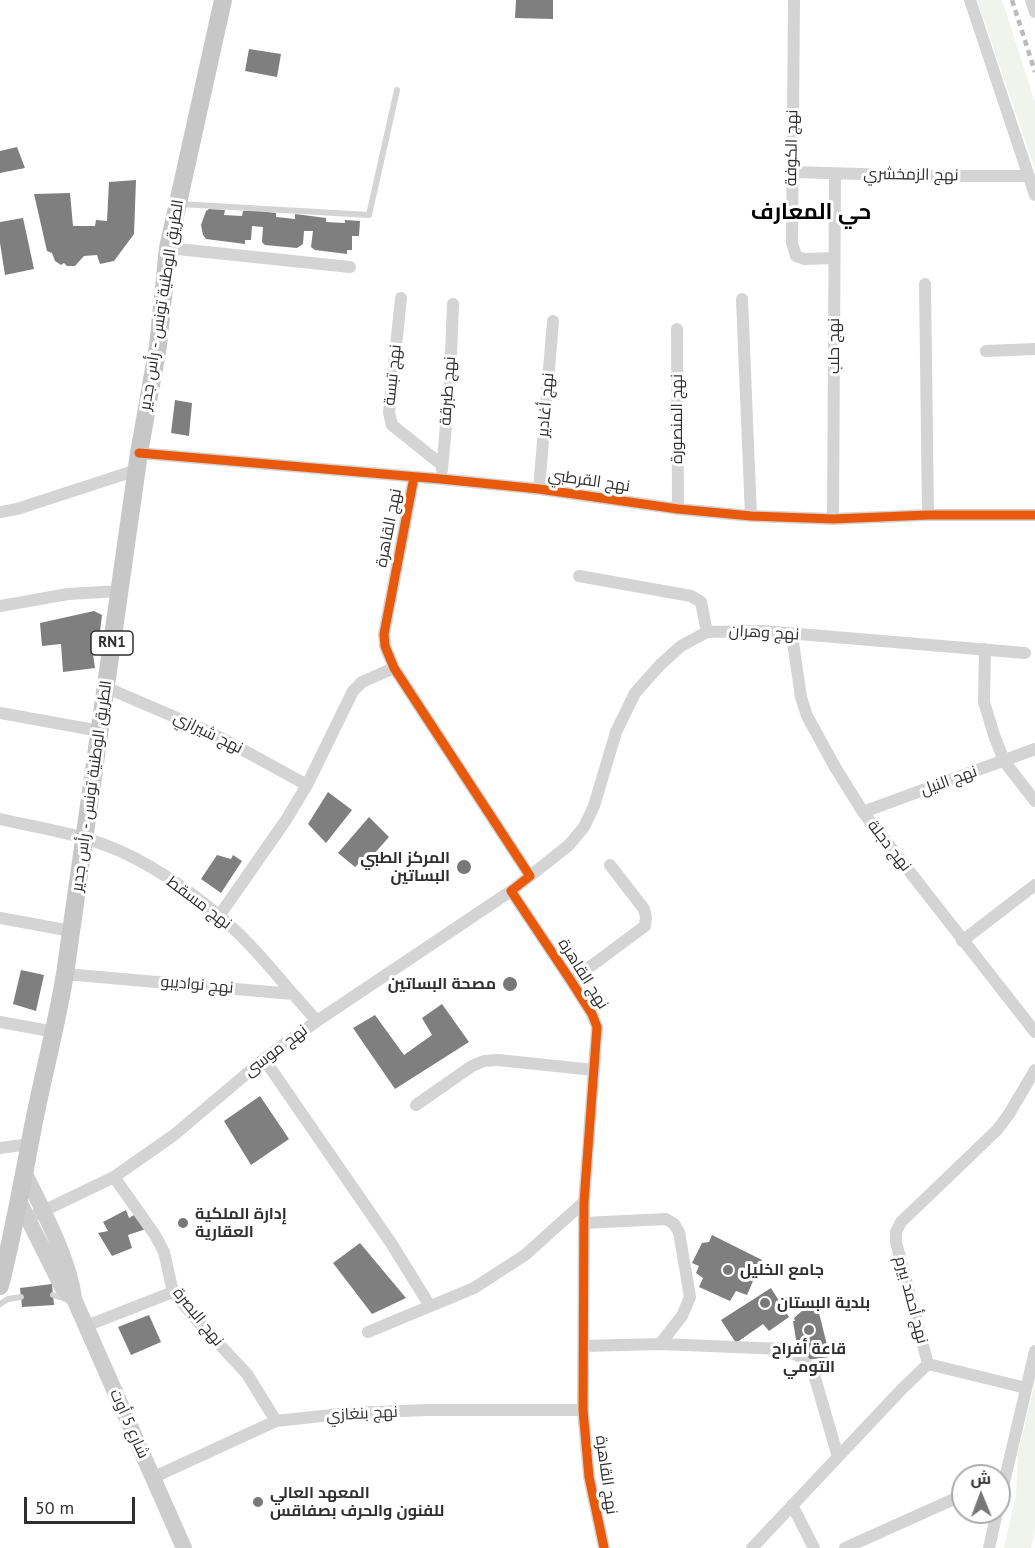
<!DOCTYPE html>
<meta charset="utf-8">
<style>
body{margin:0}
#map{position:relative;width:1035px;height:1548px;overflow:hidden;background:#fff;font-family:"PT Sans",Cairo,sans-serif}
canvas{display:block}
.north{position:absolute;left:951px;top:1464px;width:60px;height:60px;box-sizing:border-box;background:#fff;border:2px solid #acacac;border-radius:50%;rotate:359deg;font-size:16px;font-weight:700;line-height:24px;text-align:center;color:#2f2f2f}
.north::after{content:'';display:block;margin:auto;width:21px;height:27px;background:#787878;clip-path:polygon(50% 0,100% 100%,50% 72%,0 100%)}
.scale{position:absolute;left:24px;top:1497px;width:111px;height:27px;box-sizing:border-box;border:3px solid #2f2f2f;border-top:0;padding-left:8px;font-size:18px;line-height:21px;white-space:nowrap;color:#2f2f2f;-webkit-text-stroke:4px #fff;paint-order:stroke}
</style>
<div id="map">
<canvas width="1035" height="1548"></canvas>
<div class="north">ش</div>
<div class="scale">50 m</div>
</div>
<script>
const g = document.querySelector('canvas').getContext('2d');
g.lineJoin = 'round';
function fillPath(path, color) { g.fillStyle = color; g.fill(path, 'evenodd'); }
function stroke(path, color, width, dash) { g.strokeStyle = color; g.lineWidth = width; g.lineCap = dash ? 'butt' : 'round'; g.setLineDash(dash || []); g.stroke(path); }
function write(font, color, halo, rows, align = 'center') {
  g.font = font + ' "PT Sans",Cairo,sans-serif'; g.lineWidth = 6; g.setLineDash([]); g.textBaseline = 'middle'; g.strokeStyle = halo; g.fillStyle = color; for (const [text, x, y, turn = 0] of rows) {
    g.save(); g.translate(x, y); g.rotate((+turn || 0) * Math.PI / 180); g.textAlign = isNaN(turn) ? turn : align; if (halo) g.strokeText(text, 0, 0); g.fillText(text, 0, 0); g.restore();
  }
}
fillPath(new Path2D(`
 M977,0H1002L1035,102V169Z
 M1035,1383V1531L1031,1548H1004L1016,1495L1018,1453Z`), '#f1f4ed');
fillPath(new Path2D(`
 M516,0H553V19L515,18Z
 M249,49L281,54L277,77L245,71Z
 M17,147L25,168L0,173V151Z
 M136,180L134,234L114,261L100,264L97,255L84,256L75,266H67L64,263L61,265L55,261L52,253L47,251L34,194L70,193L73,226H95L96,220L107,221L109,182Z
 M209,209L225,210L224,215L242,216L243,211H260L276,213V217L295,219V214L326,218V222L345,223V220L360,221L359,236H352V250H347V254L315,250L311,247L313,231H304L303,244L297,248L265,245L262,242L263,227L252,226L251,240H245V244L206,239L203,235L201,225L206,211Z
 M23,218L34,269L5,275L0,243V222Z
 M175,400L192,403L189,436L171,433Z
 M94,611L102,615L98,648H92L95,668L63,672L61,644L42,646L40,623Z
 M328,792L352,810L326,843L308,824Z
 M369,817L389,837L366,863L361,861L355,867L338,853Z
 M217,855L231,859L233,855L242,861L221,893L201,879Z
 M21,970L44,975L36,1011L13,1004Z
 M442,1004L469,1042L395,1089L353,1028L375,1015L404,1055L432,1035L422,1018Z
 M260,1096L289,1139L251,1165L224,1121Z
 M126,1210L129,1218L134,1215L146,1229L128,1235L132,1248L112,1256L98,1233L108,1231L103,1222Z
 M712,1235L762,1260L747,1295L736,1291L730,1301L699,1287L703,1278L696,1273L699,1266L692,1263L702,1243L709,1242Z
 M360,1243L406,1298L372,1314L333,1263Z
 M52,1284L54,1305L22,1307L20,1288Z
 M771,1288L789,1317L769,1331L763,1324L736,1343L721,1320Z
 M804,1309H818L830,1357L805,1360L804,1342L796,1340L793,1321H795L794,1318Z
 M149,1315L161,1342L131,1355L118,1327Z`), '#7f7f7f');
stroke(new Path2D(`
 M180,204L369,215L397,90
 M53,1295L66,1299
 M0,1304L8,1299L21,1297`), '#d4d4d4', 6);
stroke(new Path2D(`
 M794,0L792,243L796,256L804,259L834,258
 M970,0L1035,195
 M1031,0L1035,12
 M792,172L931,176H1029
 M168,248L350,267
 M925,284L928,515
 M401,298L389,413L392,425L442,465
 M742,299L751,516
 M677,329L678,509
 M986,351L1035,349
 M139,453L441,479L539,489L678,509L751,516L833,519L928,515H1035
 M442,470L450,380L453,304
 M414,477L384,634L385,646L394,668L530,876L511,891L571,981L592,1014L597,1027L584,1202L583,1410L589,1477L604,1548
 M539,489L553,321
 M0,512L17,509L137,470
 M833,519L835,174
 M579,576L691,596L701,602L707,632
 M0,606L68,594L120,591
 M792,635L801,697L807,716L835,767L863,812L1035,1032
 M985,649L984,702L994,735L1004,761L1035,801
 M105,687L212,733L307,785
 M0,713L100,731
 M863,812L1035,749
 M0,819C40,828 82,834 120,851C160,869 206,902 237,932C257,951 275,973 293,994
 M530,876L569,845L584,827L594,806L616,732L635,693L660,665L681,646L707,632L763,631L1025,653
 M219,916L286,820L307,785L353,691L362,682L394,668
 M0,918L71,931
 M962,941L1035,885
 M65,974L293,994L317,1021
 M571,981L645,926L646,917L644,909L610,865
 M0,1022L55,1032
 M264,1059L391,1243L430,1306
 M416,1105L472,1066L484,1061L498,1060L594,1070
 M0,1148L30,1144
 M114,1177L155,1235L164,1252L173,1292L203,1327L247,1374L276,1421
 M37,1214L114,1177L174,1135L264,1059L317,1021L511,891
 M584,1223L666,1219L674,1224L679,1232L690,1297L682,1316L660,1344
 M86,1326L173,1292
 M368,1332L474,1288L525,1255L584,1202
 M584,1346L660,1344L784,1349L800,1357L813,1371L838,1457
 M928,1364L1026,1388
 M152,1478L276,1421L350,1413L428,1410H583
 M999,1504L1035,1351
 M792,1505L814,1548
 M752,1548L902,1389L928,1364L896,1242V1232L901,1222L997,1130L1009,1114L1035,1070
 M845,1548L963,1495
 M989,1548L997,1512`), '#d4d4d4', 12);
stroke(new Path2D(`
 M24,1172C42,1208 70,1261 74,1299L184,1548
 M19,1201L62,1287L74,1299`), '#cdcdcd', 16);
stroke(new Path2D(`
 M0,1286C13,1235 22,1184 32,1132C42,1079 56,1028 65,974L139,453L158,346L168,248L223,0`), '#c7c7c7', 18);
stroke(new Path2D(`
 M1012,0L1035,72`), '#bbb', 4.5, [6, 4.5]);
stroke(new Path2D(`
 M139,453L441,479L539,489L678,509L751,516L833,519L928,515H1035
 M414,477L384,634L385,646L394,668L530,876L511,891L571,981L592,1014L597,1027L584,1202L583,1410L589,1477L604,1548`), '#e8590c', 9);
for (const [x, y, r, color] of [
 [464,867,8,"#787878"],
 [510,984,8,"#787878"],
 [183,1223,6,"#787878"],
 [728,1270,6,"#787878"],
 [765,1303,6,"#787878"],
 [809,1330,6,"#787878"],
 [258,1502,6,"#787878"]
]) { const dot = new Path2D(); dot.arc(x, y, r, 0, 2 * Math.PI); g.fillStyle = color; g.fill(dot); stroke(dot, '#fff', 2); }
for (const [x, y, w] of [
 [112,643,42]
]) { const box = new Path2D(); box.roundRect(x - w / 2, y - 12, w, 24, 4.5); g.fillStyle = '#fff'; g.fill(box); stroke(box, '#2f2f2f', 1.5); }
write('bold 15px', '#2f2f2f', null, [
 ["RN1",112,643]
]);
write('16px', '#2f2f2f', '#fff', [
 ["نهج الكوفة",792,148,-89],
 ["نهج الزمخشري",911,175,1],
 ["الطريق الوطنية تونس - رأس جدير",162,305,-81],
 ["نهج حلب",834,346,-90],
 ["نهج تبسة",393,375,-84],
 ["نهج طبرقة",448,391,-86],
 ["نهج أغادير",546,405,-85],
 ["نهج المنصورة",677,419,-90],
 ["نهج القرطبي",589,481,8],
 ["نهج القاهرة",389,528,-79],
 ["نهج وهران",764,633,3],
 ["نهج شيرازي",208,733,26],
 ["نهج النيل",949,781,-20],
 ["الطريق الوطنية تونس - رأس جدير",92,786,-82],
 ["نهج دجلة",889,846,52],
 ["نهج مسقط",199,903,37],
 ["نهج القاهرة",583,974,58],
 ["نهج نواديبو",197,985,5],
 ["نهج موسى",276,1051,-37],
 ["نهج أحمد بيرم",911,1300,75],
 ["نهج البصرة",198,1317,51],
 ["نهج بنغازي",362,1414,-3],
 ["شارع 5 أوت",129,1424,66],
 ["نهج القاهرة",606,1475,82]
]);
write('bold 16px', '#2f2f2f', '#fff', [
 ["المركز الطبي",450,858,"right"],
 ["البساتين",450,876,"right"],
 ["مصحة البساتين",496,984,"right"],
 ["إدارة الملكية",195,1214],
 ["العقارية",195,1232],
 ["جامع الخليل",740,1270],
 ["بلدية البستان",777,1303],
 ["قاعة أفراح",809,1349,"center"],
 ["التومي",809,1367,"center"],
 ["المعهد العالي",270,1493],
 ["للفنون والحرف بصفاقس",270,1511]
], 'left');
write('bold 22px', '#000', '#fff', [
 ["حي المعارف",811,213]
]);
</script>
